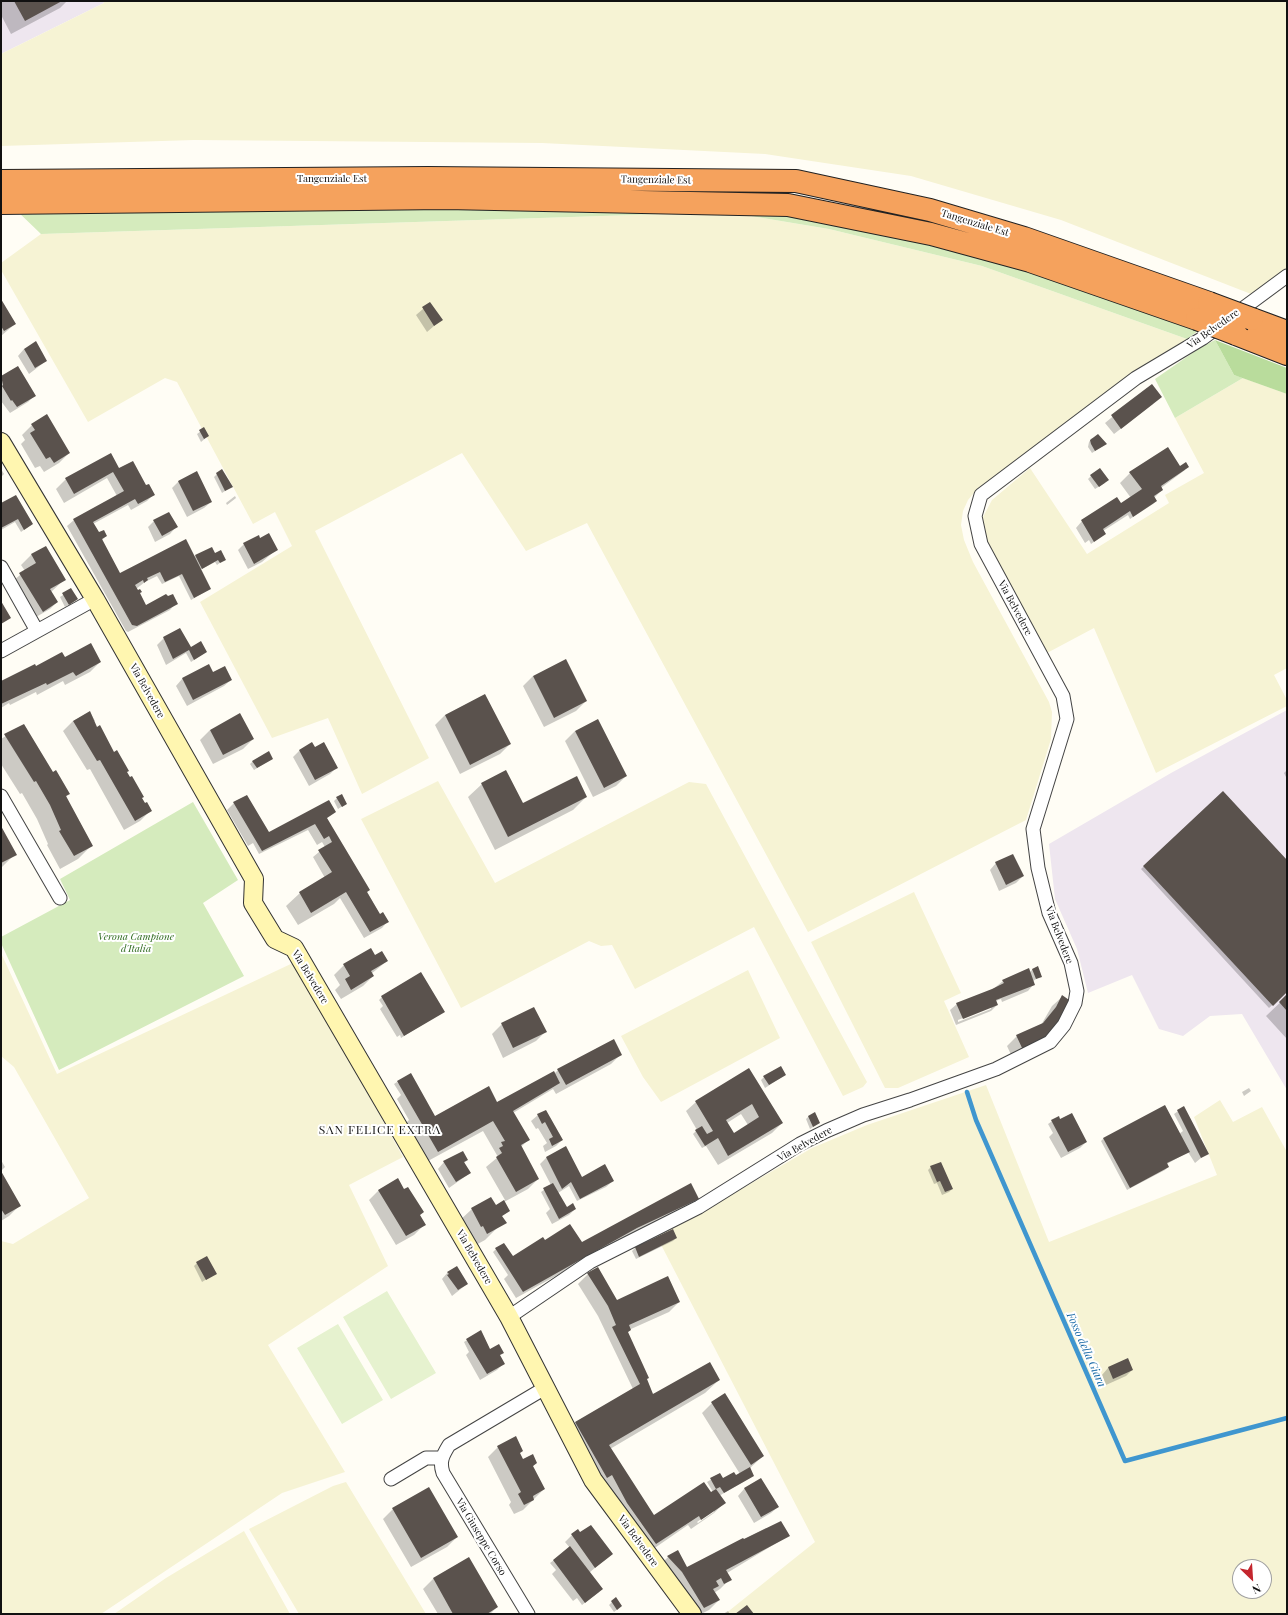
<!DOCTYPE html>
<style>
body{margin:0}
#map{position:relative;width:1288px;height:1615px;overflow:hidden;background:#fffdf5;font-family:"Playfair Display",serif}
canvas{display:block}
.frame{position:absolute;inset:0;border:2px solid #111;pointer-events:none}
.north{position:absolute;left:1232px;top:1559px;width:40px;height:40px;box-sizing:border-box;background:#fff;border:1px solid #a0a0a0;border-radius:50%;rotate:155deg;font-size:11px;font-weight:700;line-height:16px;text-align:center;color:#111}
.north::after{content:'';display:block;margin:auto;width:14px;height:18px;background:#c4262e;clip-path:polygon(50% 0,100% 100%,50% 72%,0 100%)}
</style>
<div id="map">
<canvas width="1288" height="1615"></canvas>
<div class="frame"></div>
<div class="north">N</div>
</div>
<script>
const g = document.querySelector('canvas').getContext('2d');
g.lineJoin = 'round';
function fillPath(path, color) { g.fillStyle = color; g.fill(path, 'evenodd'); }
function stroke(path, color, width, dash) { g.strokeStyle = color; g.lineWidth = width; g.lineCap = dash ? 'butt' : 'round'; g.setLineDash(dash || []); g.stroke(path); }
function write(font, color, halo, rows, align = 'center') {
  g.font = font + ' "Playfair Display",serif'; g.lineWidth = 4; g.setLineDash([]); g.textBaseline = 'middle'; g.strokeStyle = halo; g.fillStyle = color; for (const [text, x, y, turn = 0] of rows) {
    g.save(); g.translate(x, y); g.rotate((+turn || 0) * Math.PI / 180); g.textAlign = isNaN(turn) ? turn : align; if (halo) g.strokeText(text, 0, 0); g.fillText(text, 0, 0); g.restore();
  }
}
fillPath(new Path2D(`
 M1,1H103L104,3L1,54Z
 M1287,710V1090L1242,1014L1210,1016L1183,1036L1159,1029L1132,975L1088,993L1077,949L1055,899L1049,844L1171,773Z`), '#eee6ef');
fillPath(new Path2D(`
 M103,1H1287V269L1251,294L1061,220L911,176L765,154L542,143L194,140L1,146V54L104,3Z
 M727,212L829,229L982,266L1187,339L978,488L968,500L963,511L961,525L964,540L973,562L1049,702L1052,712L1051,739L1026,820L808,932L587,523L526,551L462,453L315,531L429,758L362,794L328,718L272,738L200,602L292,546L275,512L253,524L177,382L165,378L88,422L1,270V263L41,234Z
 M1243,378L1287,394V668L1274,675L1287,700V706L1156,773L1094,628L1047,653L992,552L984,534L983,517L992,500L1030,468L1087,554L1169,503L1165,495L1204,473L1175,418Z
 M438,781L495,883L689,782L706,784L867,1082L863,1087L843,1096L754,927L635,989L612,945L601,946L589,941L461,1008L361,819Z
 M914,892L961,993L944,1001L969,1057L898,1088H885L811,942Z
 M1,953L57,1074L295,962L403,1157L349,1185L388,1266L268,1345L345,1472L282,1493L101,1614H1V1241L13,1244L89,1198L14,1067L1,1056Z
 M748,970L780,1038L661,1102L643,1077L621,1036Z
 M986,1085L1049,1242L1217,1175L1194,1117L1220,1100L1233,1122L1262,1107L1287,1152V1614H725L815,1542L656,1235L683,1223L812,1148L867,1125ZM1240,1567H1264V1591H1240Z
 M346,1482L426,1614H299L249,1529L333,1486Z
 M244,1531L290,1614H114L166,1578Z`), '#f6f3d4');
fillPath(new Path2D(`
 M352,196L851,216L1205,326L1187,339L982,266L829,229L727,212L41,234L15,209Z
 M1215,340L1234,375L1243,378L1175,418L1155,379L1201,347Z
 M193,802L238,880L203,903L244,976L59,1070L1,943V937L70,900L60,879Z`), '#d5ebbd');
fillPath(new Path2D(`
 M1215,340L1287,368V394L1234,375Z`), '#b9dc9c');
fillPath(new Path2D(`
 M387,1291L436,1373L391,1399L343,1317Z
 M338,1324L383,1400L342,1424L297,1348Z`), '#e6f2cf');
fillPath(new Path2D(`
 M1,1H67L60,8L11,34L1,15Z
 M1,301L15,324L1,336Z
 M430,303L441,320L427,332L416,315Z
 M24,349L46,361L29,374L18,356Z
 M17,368L34,396L28,402L10,413L1,401V378Z
 M1147,388L1153,404L1114,434L1105,423Z
 M32,425L69,453L59,463L44,472L40,466L35,468L21,444L25,440L22,435Z
 M204,429L208,436L201,442L197,434Z
 M1092,438L1103,446L1092,453L1088,447L1089,442Z
 M118,468L154,494L147,501L131,510L128,505L93,524L98,534L106,536L102,540L120,574L196,556L214,555L225,559L217,565L215,562L200,570L210,589L191,600L179,576L162,584L157,576L145,582L136,589L145,606L176,603L170,610L128,632L126,631L67,526L74,520L117,496L107,478L64,503L56,489L66,479Z
 M1180,468L1185,470L1161,488L1162,490L1154,498L1156,501L1153,504L1130,519L1128,515L1103,531L1105,534L1091,544L1089,540L1085,543L1076,528L1082,521L1121,504L1131,498L1120,483L1130,473Z
 M1,469L4,474L1,477Z
 M217,474L231,487L222,493L214,477Z
 M1091,476L1105,483L1095,489L1088,479Z
 M179,481L211,502L204,508L187,517L172,488Z
 M235,496L236,498L227,505L226,503Z
 M1,504L32,524L21,532L15,522L1,530Z
 M154,521L176,527L170,534L155,542L148,527Z
 M260,539L277,549L262,562L248,569L238,550L244,544Z
 M46,547L65,579L51,592L57,602L50,609L36,617L14,580L25,571L21,565L31,555Z
 M71,590L77,599L65,607L60,597Z
 M164,638L190,648L206,652L191,662L186,653L166,665L157,645Z
 M64,658L100,662L90,672L65,685L63,681L37,695L36,692L10,705L9,703L1,708V682Z
 M208,665L213,673L231,680L224,686L187,706L176,686L182,679Z
 M533,676L586,701L576,711L544,727L523,686Z
 M485,695L510,744L500,754L460,774L435,725L445,715Z
 M90,712L95,721L93,722L150,811L140,821L124,830L90,769L87,770L63,731L73,721Z
 M24,725L52,773L69,793L66,797L92,845L78,859L60,869L47,845L48,844L37,819L22,793L20,794L1,764V739Z
 M210,730L253,739L243,749L213,764L200,740Z
 M575,731L626,776L616,786L593,797L565,741Z
 M314,748L337,767L330,774L309,786L293,757L299,751Z
 M272,759L254,770L250,764L253,761Z
 M1287,770V779L1284,773Z
 M482,784L522,805L586,797L573,810L495,850L468,797Z
 M1223,792L1287,861V992L1269,1008L1141,869Z
 M337,798L346,804L338,809L334,801Z
 M234,803L264,836L335,812L326,818L380,915L388,921L382,928L364,938L340,898L334,904L298,925L286,906L300,893L325,878L313,857L325,847L322,842L317,845L308,830L259,854L253,843L248,846L227,810Z
 M1,829L15,854L1,868Z
 M996,863L1023,876L1016,883L999,891L990,870Z
 M371,950L375,956L387,961L371,974L373,976L363,986L341,999L335,990L340,985L334,975L344,965Z
 M1033,969L1041,976L1033,981L1034,984L1028,991L1002,1002L1001,999L996,1001L997,1005L991,1011L956,1025L950,1010L957,1004L992,990L1003,981L1029,973ZM991,1007V1009L958,1022V1020Z
 M1287,996V1039L1266,1016Z
 M382,997L443,1012L401,1038L400,1035L397,1037L380,1009L383,1006L379,1000Z
 M1062,997L1035,1049L1013,1059L1007,1046L1017,1036L1041,1025L1052,1006Z
 M502,1024L546,1031L536,1041L503,1058L492,1034Z
 M621,1054L611,1064L556,1094L553,1089L513,1113L529,1139L521,1147L538,1179L528,1189L504,1202L509,1211L502,1216L496,1229L485,1240L474,1246L458,1222L472,1209L495,1206L505,1200L486,1167L498,1157L483,1131L428,1161L406,1123L409,1120L397,1099L401,1095L394,1084L397,1082L435,1118L496,1103L554,1074L558,1070Z
 M749,1070L782,1123L772,1133L718,1165L706,1146L702,1148L693,1134L697,1130L686,1111L696,1102ZM741,1114L748,1125L733,1134L727,1123Z
 M785,1075L765,1088L761,1080L764,1077Z
 M1249,1088L1251,1091L1244,1096L1242,1092Z
 M1184,1107L1207,1153L1195,1163L1188,1152L1167,1164L1168,1167L1165,1170L1127,1190L1101,1141L1104,1138L1179,1134L1183,1131L1174,1114Z
 M546,1111L562,1140L556,1146L545,1152L543,1146L547,1143L538,1128L536,1129L531,1121L538,1115Z
 M809,1116L819,1123L810,1129L806,1119Z
 M1058,1117L1086,1142L1080,1148L1061,1158L1049,1137L1053,1133L1048,1124Z
 M565,1147L582,1178L613,1181L606,1187L577,1201L569,1186L558,1193L567,1208L575,1209L569,1215L552,1224L546,1213L550,1209L541,1192L551,1185L540,1164L546,1158Z
 M1,1160L5,1167L1,1171Z
 M467,1160L464,1163L470,1173L449,1188L438,1169L444,1162Z
 M931,1167L952,1189L949,1192L942,1195L937,1183L934,1184L928,1170Z
 M1,1173L19,1206L9,1216L1,1221Z
 M379,1190L419,1216L424,1225L414,1235L396,1245L369,1200Z
 M698,1199L692,1205L581,1262L516,1298L504,1279L508,1275L493,1252L496,1249L512,1258L581,1244Z
 M672,1230L676,1238L673,1241L636,1259L632,1251L635,1248Z
 M197,1263L215,1274L202,1282L194,1266Z
 M448,1272L467,1284L452,1296L442,1279Z
 M588,1274L616,1301L679,1302L669,1312L631,1329L627,1333L652,1394L719,1380L705,1393L610,1449L654,1517L711,1494L713,1492L707,1482L720,1474L723,1480L740,1474L702,1413L712,1403L724,1395L763,1456L749,1469L753,1475L750,1478L719,1496L724,1503L714,1513L691,1529L688,1525L646,1554L563,1436L576,1422L633,1389L598,1316L578,1284ZM714,1510V1512L698,1523L697,1522Z
 M481,1331L490,1350L503,1364L497,1370L480,1380L466,1355L469,1352L464,1342Z
 M1127,1359L1132,1370L1126,1376L1106,1385L1102,1375L1108,1368Z
 M498,1447L519,1453L523,1461L536,1463L532,1467L544,1489L523,1510L514,1514L509,1505L511,1502L488,1457Z
 M761,1479L778,1507L771,1513L754,1523L738,1496L744,1489Z
 M393,1509L457,1537L447,1547L411,1567L383,1519Z
 M766,1528L788,1536L727,1573L730,1579L720,1589L714,1593L719,1600L709,1610L701,1614H692L658,1567L668,1557L678,1551L687,1568Z
 M577,1530L611,1554L589,1573L599,1592L582,1605L577,1598L573,1601L552,1574L556,1570L550,1563L570,1548L565,1542Z
 M469,1559L497,1607L490,1614H438L423,1589L433,1579Z
 M612,1602L618,1609L614,1612L609,1605Z
 M728,1611L730,1614H723Z`), '#0003');
stroke(new Path2D(`
 M967,1092L976,1120L1125,1461L1287,1418`), '#3f96cf', 4.5);
fillPath(new Path2D(`
 M14,1H62L25,21Z
 M1,299L16,324L4,331L1,326Z
 M430,302L443,320L434,326L422,307Z
 M36,341L47,361L35,368L24,349Z
 M18,366L36,396L17,407L12,400L11,401L2,386L3,385L1,376Z
 M1152,384L1162,397L1121,429L1111,415Z
 M47,414L70,453L54,463L50,457L46,459L30,433L35,430L31,424Z
 M204,427L209,436L204,439L199,430Z
 M1098,434L1107,444L1095,451L1091,444L1090,440Z
 M1168,447L1180,466L1186,462L1189,467L1161,486L1163,490L1154,496L1157,501L1133,517L1130,511L1103,529L1106,534L1094,542L1081,520L1117,497L1121,503L1142,489L1129,472Z
 M111,453L119,468L133,461L146,485L149,484L155,495L138,504L135,499L93,522L99,532L104,530L107,536L102,539L120,573L186,539L211,589L194,598L182,574L165,582L160,572L147,578L148,580L144,583L143,580L135,585L138,590L140,589L142,592L140,593L146,605L166,594L168,596L173,594L178,604L137,626L132,625L73,519L124,491L113,472L74,494L65,478Z
 M1100,468L1109,480L1099,487L1090,475Z
 M222,469L233,487L225,491L216,473Z
 M197,471L212,502L193,511L178,481Z
 M16,495L33,524L24,530L18,519L1,528V503Z
 M169,512L178,527L162,536L153,520Z
 M269,533L278,550L254,564L243,543L259,535L260,538Z
 M46,546L66,580L50,589L58,602L43,612L19,573L36,563L31,554Z
 M212,547L215,553L221,550L226,560L220,563L218,560L202,569L195,555Z
 M71,588L78,599L69,605L62,593Z
 M1,601L11,618L1,624Z
 M180,628L191,647L201,641L207,652L194,660L189,650L173,659L163,637Z
 M91,643L101,662L76,676L73,672L47,685L46,683L1,704V681L35,664L36,666L62,652L65,657Z
 M566,659L587,701L554,718L533,676Z
 M209,664L213,672L225,666L232,680L193,700L182,678Z
 M485,694L511,744L470,765L445,715Z
 M90,711L97,727L100,725L114,752L117,750L129,771L127,772L130,777L132,776L144,797L142,798L145,803L147,802L152,811L135,821L100,760L97,761L73,721Z
 M240,713L254,739L223,755L210,730Z
 M598,719L627,776L604,788L575,731Z
 M24,724L53,772L56,770L70,794L66,796L93,846L74,856L59,831L61,830L50,805L36,781L34,782L4,734Z
 M312,742L315,747L324,742L338,768L315,780L299,750Z
 M269,751L273,759L257,768L252,761Z
 M506,770L523,803L577,776L587,797L508,837L481,783Z
 M1223,791L1287,860V992L1273,1006L1143,866Z
 M342,794L347,804L342,807L336,797Z
 M247,795L269,832L329,800L336,812L327,818L370,890L367,892L380,914L383,912L389,922L370,932L346,892L311,913L299,892L332,872L318,850L332,842L329,836L324,839L315,824L262,851L233,802Z
 M1,826L17,855L1,863Z
 M1013,854L1024,876L1006,885L995,862Z
 M371,948L375,955L382,951L388,961L371,971L374,976L351,990L345,979L350,976L343,964Z
 M1038,966L1042,977L1036,979L1032,969Z
 M1029,968L1035,985L996,1000L998,1005L963,1019L956,1003L992,989L1004,983L1002,980Z
 M421,972L445,1012L404,1036L381,996Z
 M1287,994V1011L1279,1002Z
 M1062,995L1072,1002L1053,1033L1023,1050L1016,1035L1043,1023L1056,1007Z
 M534,1007L547,1032L513,1048L501,1023Z
 M614,1039L622,1055L566,1085L557,1069Z
 M781,1066L786,1075L769,1085L763,1076Z
 M749,1068L783,1123L728,1156L718,1138L705,1146L695,1130L702,1126L707,1134L713,1131L695,1101ZM752,1104L759,1117L734,1133L726,1120Z
 M554,1071L560,1083L513,1111L530,1140L521,1145L539,1179L516,1192L496,1157L502,1153L499,1148L503,1146L501,1142L505,1141L493,1121L438,1152L397,1081L411,1073L435,1116L489,1086L497,1102Z
 M1165,1105L1190,1152L1167,1163L1169,1167L1130,1188L1103,1138Z
 M1184,1106L1209,1154L1201,1158L1177,1110Z
 M546,1110L563,1140L552,1146L549,1139L553,1137L545,1122L542,1124L537,1114Z
 M815,1112L820,1123L813,1127L808,1116Z
 M1072,1113L1087,1142L1068,1152L1051,1120L1059,1116L1060,1119Z
 M566,1146L582,1177L605,1164L614,1181L580,1199L571,1182L562,1189L546,1157Z
 M463,1151L468,1160L464,1162L471,1173L456,1182L443,1161Z
 M941,1162L953,1189L945,1192L940,1181L937,1182L930,1166Z
 M1,1171L21,1206L5,1215L1,1209Z
 M398,1178L404,1189L408,1187L424,1212L420,1215L426,1225L406,1236L378,1190Z
 M553,1183L567,1207L573,1203L576,1209L559,1219L543,1188Z
 M691,1183L699,1199L637,1228L523,1292L495,1248L504,1243L513,1256L543,1237L545,1240L570,1224L582,1242Z
 M491,1197L496,1205L504,1200L510,1211L502,1216L507,1223L487,1234L483,1226L481,1227L471,1208Z
 M673,1229L677,1238L639,1257L635,1247Z
 M207,1256L217,1274L206,1280L196,1262Z
 M457,1266L468,1284L458,1290L447,1275L449,1274L447,1272Z
 M598,1267L617,1300L668,1276L680,1302L629,1325L631,1330L628,1332L649,1378L647,1379L653,1394L710,1362L720,1380L609,1445L654,1515L704,1482L711,1492L716,1489L726,1503L701,1520L699,1516L656,1544L627,1503L612,1475L607,1478L575,1422L640,1384L612,1327L616,1325L608,1306L587,1273Z
 M481,1330L490,1349L499,1344L504,1353L500,1355L505,1364L487,1374L466,1339Z
 M1128,1358L1133,1370L1113,1379L1108,1367Z
 M725,1393L764,1456L751,1465L711,1402Z
 M516,1436L523,1451L520,1453L523,1459L533,1454L537,1463L533,1466L545,1489L533,1496L534,1500L524,1505L518,1494L521,1492L497,1446Z
 M750,1467L754,1476L724,1493L720,1487L716,1489L710,1478L720,1473L723,1478L734,1472L736,1475Z
 M761,1478L779,1507L761,1517L744,1488Z
 M429,1487L458,1537L421,1558L392,1508Z
 M781,1521L790,1536L726,1570L732,1580L724,1584L721,1578L716,1581L719,1586L713,1589L720,1600L704,1608L682,1572L667,1556L678,1550L687,1567L743,1538L744,1539Z
 M591,1525L613,1554L595,1568L571,1534L578,1529L580,1532Z
 M570,1546L603,1589L585,1603L553,1560Z
 M469,1557L498,1607L487,1614H453L433,1578Z
 M616,1597L622,1606L617,1610L611,1601Z
 M747,1605L754,1614H735Z`), '#5a524d');
const street = new Path2D(`
 M1,567L37,631
 M1,651L95,599
 M1,796L60,898
 M509,1317L590,1262L699,1207L800,1144L826,1131L863,1115L910,1100L996,1069L1050,1042L1064,1025L1075,1003L1077,991L1071,963L1049,913L1038,868L1033,829L1067,719L1063,696L981,544L975,516L981,495L1136,378L1203,338L1287,276
 M391,1479L426,1458H442
 M528,1614L443,1473C439,1461 443,1455 449,1445L545,1388`);
const secondary = new Path2D(`
 M1,442L95,599L254,879L253,903L275,939L294,948L509,1317L593,1480L692,1614`);
const highway = new Path2D(`
 M1,181L428,178L796,181L930,210L1024,238L1209,303
 M1,203L446,198L788,205L931,234L1030,261L1197,319
 M1252,319L1287,332
 M1236,334L1287,354`);
stroke(street, '#444', 15);
stroke(secondary, '#333', 20);
stroke(highway, '#222', 24);
stroke(street, '#fff', 13);
stroke(secondary, '#fff6b0', 18);
stroke(highway, '#f5a25d', 22);
const highwayBridge = new Path2D(`
 M1209,303L1252,319
 M1197,319L1236,334`);
stroke(highwayBridge, '#222', 24, []);
stroke(highwayBridge, '#f5a25d', 22);
write('10px', '#111', '#fff', [
 ["Tangenziale Est",332,179],
 ["Tangenziale Est",656,180,1],
 ["Tangenziale Est",975,223,17],
 ["Via Belvedere",1213,329,-35],
 ["Via Belvedere",1015,608,62],
 ["Via Belvedere",147,691,61],
 ["Via Belvedere",1059,935,69],
 ["Via Belvedere",310,977,59],
 ["Via Belvedere",805,1144,-29],
 ["Via Belvedere",474,1257,60],
 ["Via Giuseppe Corso",481,1537,59],
 ["Via Belvedere",638,1541,54]
]);
write('italic 10px', '#2f6b1f', '#fff', [
 ["Verona Campione",136,937],
 ["d'Italia",136,949]
]);
write('italic 11px', '#1768a6', '#fff', [
 ["Fosso della Giara",1086,1350,66]
]);
g.letterSpacing = '1px';
write('12px', '#111', '#fff', [
 ["SAN FELICE EXTRA",380,1130]
]);
g.letterSpacing = '0px';
</script>
